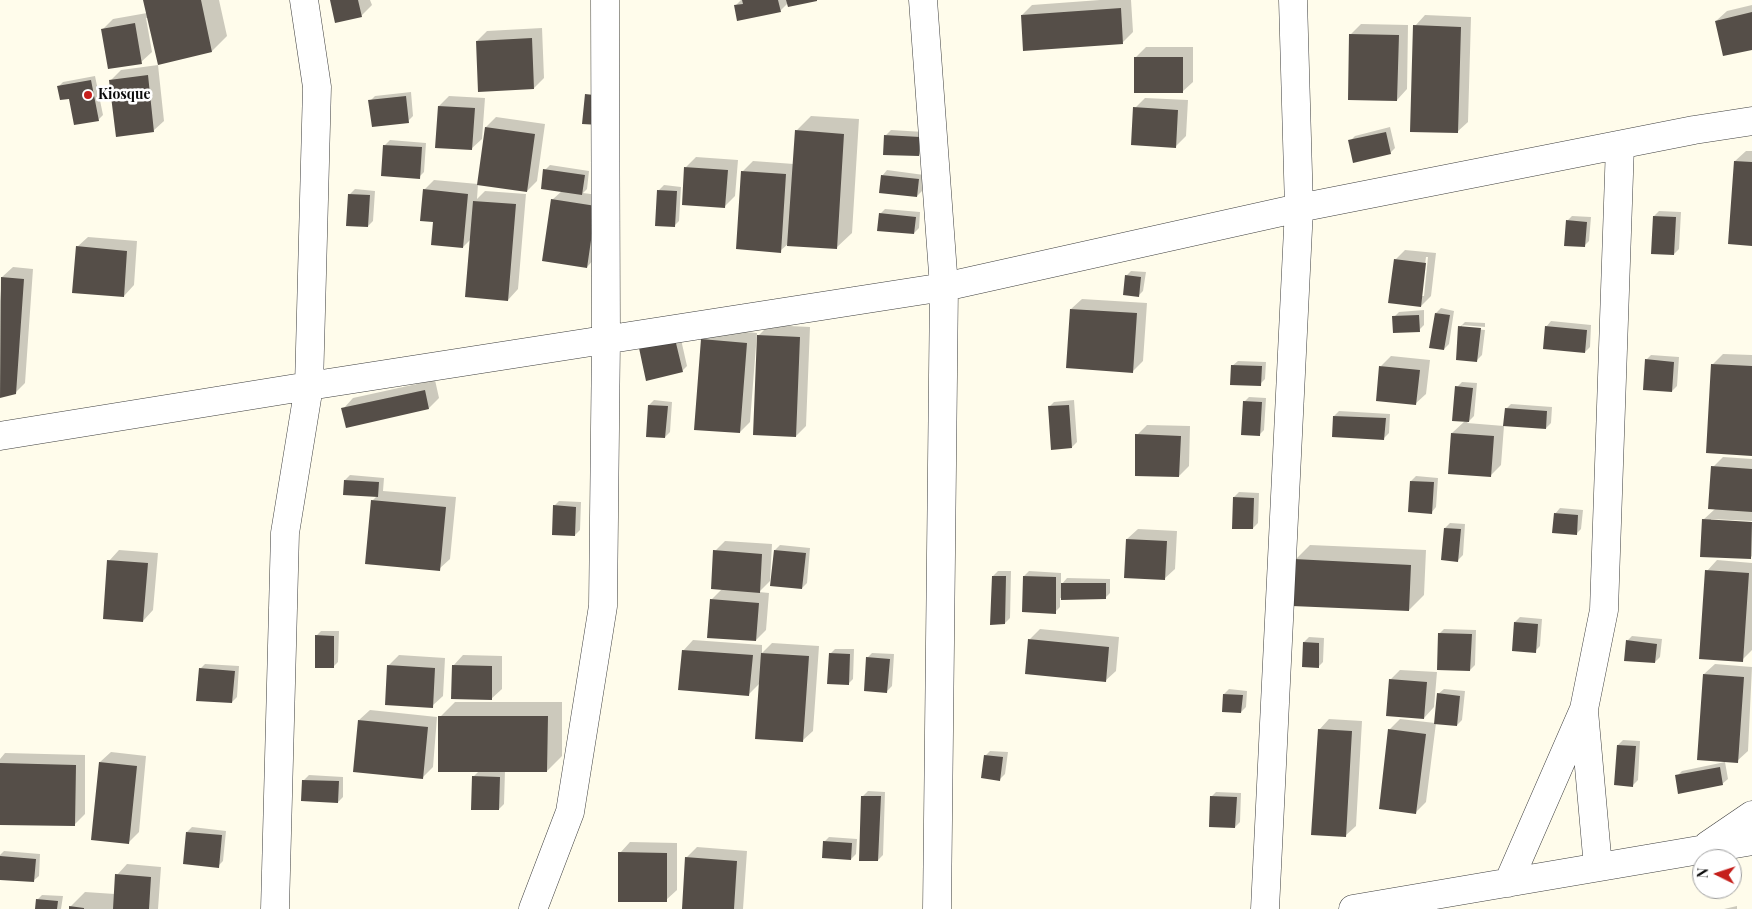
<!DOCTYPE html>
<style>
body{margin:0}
#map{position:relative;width:1752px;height:909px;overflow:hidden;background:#fffceb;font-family:"Playfair Display",serif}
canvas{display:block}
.north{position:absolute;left:1692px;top:849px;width:50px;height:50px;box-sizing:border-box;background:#fff;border:1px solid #9e9e9e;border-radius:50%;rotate:274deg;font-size:14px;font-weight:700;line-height:20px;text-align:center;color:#0c0c0c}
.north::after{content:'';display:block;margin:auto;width:18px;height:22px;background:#c51f1b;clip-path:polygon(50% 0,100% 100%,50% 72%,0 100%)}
</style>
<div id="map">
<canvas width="1752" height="909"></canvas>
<div class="north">N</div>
</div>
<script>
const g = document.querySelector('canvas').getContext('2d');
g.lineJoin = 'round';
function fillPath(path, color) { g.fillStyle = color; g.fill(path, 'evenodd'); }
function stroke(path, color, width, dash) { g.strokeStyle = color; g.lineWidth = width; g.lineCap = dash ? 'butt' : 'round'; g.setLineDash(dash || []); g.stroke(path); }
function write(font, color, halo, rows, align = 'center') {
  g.font = font + ' "Playfair Display",serif'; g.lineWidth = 5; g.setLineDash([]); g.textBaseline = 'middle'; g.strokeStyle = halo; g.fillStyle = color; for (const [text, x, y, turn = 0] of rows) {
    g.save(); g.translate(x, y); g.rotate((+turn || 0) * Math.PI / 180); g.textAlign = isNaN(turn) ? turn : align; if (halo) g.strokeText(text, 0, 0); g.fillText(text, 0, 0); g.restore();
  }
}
fillPath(new Path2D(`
 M144,0H219L227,36L212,51L159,63L148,18H146L152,52L141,62L102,30L113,19L147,13Z
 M331,0H370L372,5L361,16Z
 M741,0H815L788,3L780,11L735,6Z
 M1100,0H1131L1133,32L1123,42L1022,15L1032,5Z
 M1752,5V48L1716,21L1727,11Z
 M1425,15L1471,17L1468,122L1457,132L1415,26Z
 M1361,24L1408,25L1407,89L1397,100L1350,35Z
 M542,28L544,78L534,88L477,41L487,31Z
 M1146,47H1193V82L1182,92L1135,58Z
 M158,65L164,121L153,131L111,80L121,70Z
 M95,76L103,115L98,120L58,87L63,82Z
 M411,92L413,116L408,121L370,101L375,96Z
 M449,96L485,98L482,139L471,149L439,106Z
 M1145,98L1188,100L1186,136L1176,146L1135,108Z
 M811,116L859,119L852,233L836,248L789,243L780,251L742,172L753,161L794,164L796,131Z
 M496,117L545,124L537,181L527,191L478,184L477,199L485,191L526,194L518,289L508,300L472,238L463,247L434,220L424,190L434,180L478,184L486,127Z
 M1390,127L1395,148L1390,153L1350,141L1355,136Z
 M891,130L924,132V150L919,155L886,135Z
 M390,140L426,143L424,172L419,177L385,145Z
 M1746,151H1752V245L1735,161Z
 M696,157L738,160L735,196L725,206L686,167Z
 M550,165L589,171L587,189L583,193L606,196L597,256L587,267L552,200L562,191L545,170Z
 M887,170L924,175L922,191L917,196L882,176Z
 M664,185L681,187L679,221L674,226L659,190Z
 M355,189L375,191L373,221L368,226L350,194Z
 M885,209L920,212L919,228L914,233L880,214Z
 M1659,211L1681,212L1679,249L1674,254L1654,216Z
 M1572,216L1591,217L1589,241L1584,246L1567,221Z
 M88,237L137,241L134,285L124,296L77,247Z
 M1405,250L1436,253L1431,296L1421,306L1395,260ZM1426,257H1428L1424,296H1421Z
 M13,267L33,269L25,383L15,393L0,396V301L2,277Z
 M1131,271L1146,272L1143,291L1138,296L1126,276Z
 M1082,299L1147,303L1143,361L1132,372L1071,309Z
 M1441,308L1454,311L1449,344L1444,349L1436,313Z
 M1424,310V325L1419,330L1394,317L1399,312Z
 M1551,321L1591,325L1590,347L1585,352L1546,327Z
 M1465,322L1485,323V327L1462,325V328L1485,330L1482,355L1477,360L1460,327Z
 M769,325L810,327L806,426L796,436L757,337Z
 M712,329L757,333L750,422L740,432L702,340Z
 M680,335L687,366L682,371L647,379Z
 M1723,354L1752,355V455L1713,364Z
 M1651,355L1679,357L1677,386L1672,391L1646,360Z
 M1391,356L1430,360L1426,394L1415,404L1381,366Z
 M1238,361L1266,362L1265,379L1260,384L1232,366Z
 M435,380L439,398L429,408L343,409L353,398Z
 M1462,382L1477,383L1474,416L1467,423L1504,426L1501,465L1490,476L1452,433L1465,421L1457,387Z
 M1249,397L1266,398L1264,430L1259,435L1244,402Z
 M654,400L672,402L670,432L665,437L649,405Z
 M1074,400L1077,442L1072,447L1049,407L1054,402Z
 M1511,404L1552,407L1551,423L1546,428L1506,409Z
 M1339,411L1390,414L1389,433L1384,438L1334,416Z
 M1147,425L1190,426L1189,466L1179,476L1137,435Z
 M1723,457L1752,459V521L1711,519V521L1752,523V556L1750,558L1703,520L1715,509L1713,467Z
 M350,475L384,478L383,491L456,497L450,559L439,569L372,501L377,496L345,480Z
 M1416,476L1438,478L1436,507L1431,513L1411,481Z
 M1239,492L1259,493L1258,523L1253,528L1234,497Z
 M559,501L581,502L580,530L575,535L554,506Z
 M1560,508L1583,510L1581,529L1576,534L1555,514Z
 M1450,523L1465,524L1463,555L1458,560L1445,528Z
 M1138,529L1177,531L1175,569L1164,579L1127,539Z
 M725,541L772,544L770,581L759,592L769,593L766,630L756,640L711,600L722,589L715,551Z
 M780,545L810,548L807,583L802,588L775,550Z
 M1310,545L1426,550L1424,595L1409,610L1295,560Z
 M119,550L158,553L153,610L143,621L109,561Z
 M1717,560L1752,563V650L1742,660L1707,571Z
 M998,571H1011L1010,618L1005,623L993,576Z
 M1029,571L1061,573V585L1067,578L1110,579V593L1105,598H1060V607L1055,612L1024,576Z
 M1520,617L1542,619L1540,646L1535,651L1515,622Z
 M1040,629L1119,637L1116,671L1105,681L1030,639Z
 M1444,629L1476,630L1475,665L1470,670L1439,634Z
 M321,631H339L338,662L333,667L316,636Z
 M1632,636L1662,639L1660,657L1655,662L1627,641Z
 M1309,637L1324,638L1323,662L1318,667L1304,642Z
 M693,640L762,645V653L772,643L819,646L813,731L802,741L760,683L749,694L683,651Z
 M835,649H854L853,679L848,684L830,654Z
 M872,653L894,654L892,686L887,691L867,658Z
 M399,655L445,658L443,696L432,706L388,666Z
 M463,655L502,656V689L491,699L453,666Z
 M205,664L239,666L237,697L232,702L200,669Z
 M1715,664L1752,667L1748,751L1737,761L1704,674Z
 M1400,670L1437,672L1434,707L1424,718L1390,680Z
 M1229,689L1247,691L1246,707L1241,712L1224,694Z
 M1444,689L1465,691L1462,720L1457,725L1436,723L1426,802L1416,812L1390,729L1400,719L1435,723L1438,694Z
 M455,702H562V756L547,771H505L504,804L499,809L473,777L479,771L440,717Z
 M370,710L437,717L433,767L422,778L359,720Z
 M1329,719L1362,721L1356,826L1345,836L1319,730Z
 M1623,740L1640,741L1638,780L1633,785L1618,745Z
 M990,751L1008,752L1005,774L1000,779L985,756Z
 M111,752L146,756L139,832L128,843L100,762Z
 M5,753L85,755V814L74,825L0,824V759Z
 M1725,762L1728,779L1722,784L1677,776L1682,771Z
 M309,775L343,777V797L338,802L304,780Z
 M868,791L885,792L883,855L878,860L863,796Z
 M1216,792L1241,793L1240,822L1235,827L1211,797Z
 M192,827L226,831L223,861L218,866L187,832Z
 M829,837L857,839L856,854L851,859L824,842Z
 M630,842L677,843V890L666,900L620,853Z
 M697,847L747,851L743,909H683L686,858Z
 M4,851L40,854L39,876L33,881L0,879V855Z
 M127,864L161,867L158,909H70V907L85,892L115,894L117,875Z
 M42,895L63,896L61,909H37V900Z
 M1737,906V909H1724Z`), '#0003');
fillPath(new Path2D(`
 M143,0H201L212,52L158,65Z
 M330,0H358L362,17L335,23Z
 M742,0H778L781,12L737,21L734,5L743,4Z
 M786,0H817V1L788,7Z
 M1121,8L1123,44L1023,51L1021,15Z
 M1752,12V50L1723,56L1715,21Z
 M135,23L142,64L108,69L101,29Z
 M1413,25L1461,27L1458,133L1410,132Z
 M1349,34L1399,35L1397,101L1348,100Z
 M532,38L534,89L478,92L476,41Z
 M1134,57H1183V93H1134Z
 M148,75L154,132L116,137L109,80Z
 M91,80L99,121L74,125L69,99L60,100L57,86Z
 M585,94L603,96L600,125L582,124Z
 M406,96L409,123L372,127L368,100Z
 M438,106L475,108L472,150L435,148Z
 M1133,107L1178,110L1176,148L1131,145Z
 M485,127L535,134L527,192L477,185Z
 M795,130L844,134L837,249L787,246Z
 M1386,132L1391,154L1353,163L1348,140Z
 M884,135L920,137L919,156L883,155Z
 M383,145L422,147L420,179L381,176Z
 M1734,161L1752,162V246L1728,244Z
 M684,167L728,170L725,208L682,205Z
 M543,169L585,175L582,195L541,189Z
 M741,171L786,174L781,253L736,249Z
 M881,175L919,179L917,197L879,193Z
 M423,189L468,194L463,248L431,245L433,222L420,221Z
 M657,190L677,191L675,227L655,226Z
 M348,194L370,195L368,227L346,226Z
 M551,199L596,206L587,268L542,261Z
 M473,201L516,204L508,301L465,297Z
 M879,213L916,217L914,234L877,231Z
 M1653,216L1676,217L1674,255L1651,254Z
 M1566,220L1587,222L1585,247L1564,246Z
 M76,246L127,251L124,297L72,293Z
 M1394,259L1426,263L1421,307L1388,303Z
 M1125,275L1141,277L1139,297L1123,295Z
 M1,277L24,279L16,394L0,398Z
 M1070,309L1137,313L1133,373L1066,368Z
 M1435,313L1450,315L1444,350L1429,348Z
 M1419,315L1420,332L1393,333L1392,316Z
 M1458,326L1481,328L1477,362L1456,360Z
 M1545,326L1587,330L1585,353L1543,349Z
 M757,335L800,337L796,437L753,435Z
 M675,339L683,372L646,381L639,348Z
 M701,339L747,343L740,433L694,430Z
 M1645,359L1674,362L1672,392L1643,390Z
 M1711,364L1752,366V456L1706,453Z
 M1231,365L1262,366L1261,386L1230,385Z
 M1379,366L1420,370L1416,405L1376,401Z
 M1455,386L1473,388L1469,422L1452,421Z
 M425,390L429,409L346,428L341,408Z
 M1243,401L1262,402L1260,436L1241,435Z
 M648,405L668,406L665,438L646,437Z
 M1069,405L1072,448L1051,450L1048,406Z
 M1505,408L1547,411L1546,429L1503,426Z
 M1333,416L1386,418L1384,440L1332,437Z
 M1451,433L1494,436L1491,477L1448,474Z
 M1135,434L1181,436L1179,477L1135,476Z
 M1711,466L1752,469V512L1708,509Z
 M344,480L379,482L378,497L343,495Z
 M1410,481L1434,482L1432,514L1408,512Z
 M1233,497L1254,498L1253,529H1232Z
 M371,500L446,507L440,571L365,564Z
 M553,505L576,507L575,536L552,535Z
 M1554,513L1578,515L1577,535L1552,533Z
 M1702,519L1752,522L1751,559L1700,557Z
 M1444,528L1461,529L1458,562L1441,560Z
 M1126,539L1167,541L1165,580L1124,578Z
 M713,550L762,554L760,593L711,589Z
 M774,550L806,553L802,589L770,586Z
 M1294,559L1411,565L1409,611L1292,606Z
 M107,560L148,563L143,622L103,619Z
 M1705,570L1749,573L1743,662L1699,659Z
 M992,576H1006L1005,624L990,625Z
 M1023,576L1056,577V614L1022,612Z
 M1061,583H1106V599L1061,600Z
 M710,599L759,603L756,641L707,638Z
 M1514,622L1538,624L1536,653L1512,651Z
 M1438,633L1472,634L1470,671L1437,670Z
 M315,635L334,636V668H315Z
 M1028,639L1109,647L1106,682L1025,674Z
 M1626,640L1657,644L1655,663L1624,661Z
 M1303,642L1319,643V668L1302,667Z
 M682,650L753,655L749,696L678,690Z
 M761,653L809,656L803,742L755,739Z
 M829,653L850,654L849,685L827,684Z
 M866,657L890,659L887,693L864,691Z
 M387,665L435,668L433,708L385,705Z
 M452,665L492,666V700L451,699Z
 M199,668L235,671L232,703L196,701Z
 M1703,674L1744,677L1738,763L1697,760Z
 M1389,679L1427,682L1424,719L1386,716Z
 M1437,693L1460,696L1457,726L1434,724Z
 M1223,694L1243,695L1241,713L1222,712Z
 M438,716H548L547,772H438Z
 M358,720L428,727L423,779L353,772Z
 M1318,729L1352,731L1346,837L1311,835Z
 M1388,729L1426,734L1416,814L1379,809Z
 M1617,745L1636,746L1633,787L1614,785Z
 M984,755L1003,757L1000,781L981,778Z
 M99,762L137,766L129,844L91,840Z
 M0,763L76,765L75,826L0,825Z
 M1720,767L1723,785L1678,794L1675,775Z
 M472,776L500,777L499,810H471Z
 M302,780L339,781L338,803L301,801Z
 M861,796H881L878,861H859Z
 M1210,796L1237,797L1235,828L1209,827Z
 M186,832L222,835L219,868L183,864Z
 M823,841L852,843L851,860L822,858Z
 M618,852L667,853V902H618Z
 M0,856L36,859L34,882L0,880Z
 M685,857L737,861L734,909H682Z
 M115,874L151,877L149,909H113Z
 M36,899L58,901L57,909H35Z
 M69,906L84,908V909H69Z`), '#554e48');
const street = new Path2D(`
 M923,0L944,287L937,909
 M0,436L309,386L944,287L1299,208L1694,130L1752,121
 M1584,711L1598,867
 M1708,845L1752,815
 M1508,883L1584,709L1604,610L1620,145
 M275,909L285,533L309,386L317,87L304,0
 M533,909L570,812L603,606L606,340L605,0
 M1265,909L1299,208L1293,0
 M1353,909L1752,841`);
stroke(street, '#3f3f3f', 29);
stroke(street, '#fff', 28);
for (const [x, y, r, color] of [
 [88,95,5,"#c51f1b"]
]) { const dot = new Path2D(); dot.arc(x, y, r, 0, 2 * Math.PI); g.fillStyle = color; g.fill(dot); stroke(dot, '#fff', 2); }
write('bold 14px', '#0c0c0c', '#fff', [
 ["Kiosque",98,95]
], 'left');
</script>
